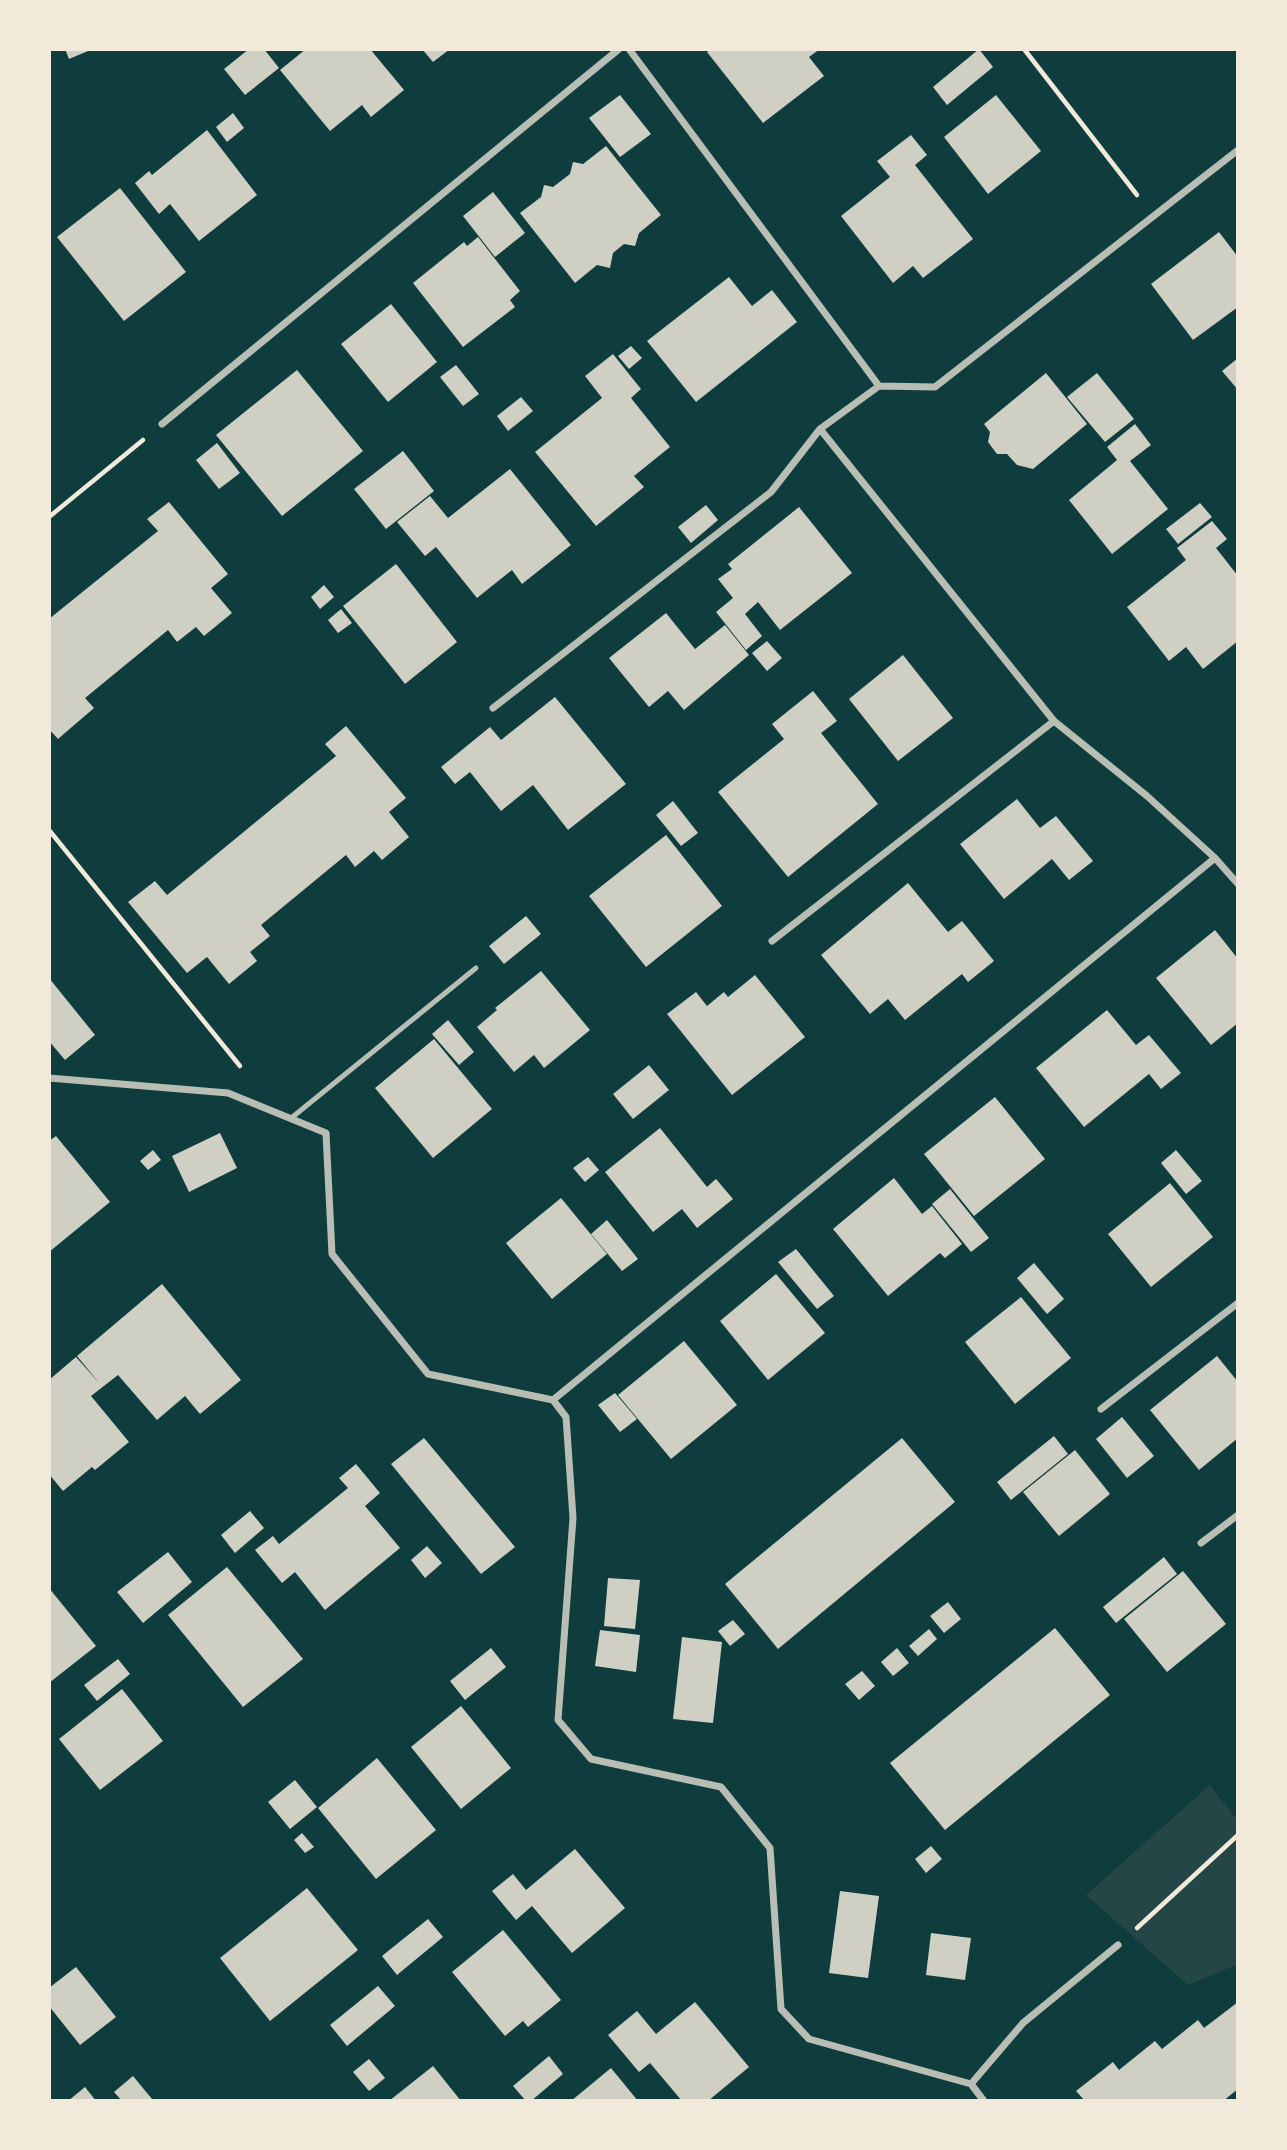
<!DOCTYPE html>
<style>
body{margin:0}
#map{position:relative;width:1287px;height:2150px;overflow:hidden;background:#0f3d3e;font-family:Montserrat,sans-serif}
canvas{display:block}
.frame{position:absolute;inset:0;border:51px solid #f1e9da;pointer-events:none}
</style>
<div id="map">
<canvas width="1287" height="2150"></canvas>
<div class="frame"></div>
</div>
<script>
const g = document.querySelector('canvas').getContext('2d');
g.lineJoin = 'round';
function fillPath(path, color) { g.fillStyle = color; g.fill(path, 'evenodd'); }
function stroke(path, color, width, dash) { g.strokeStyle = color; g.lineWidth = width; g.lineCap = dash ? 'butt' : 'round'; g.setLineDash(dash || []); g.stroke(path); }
fillPath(new Path2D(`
 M1210,1785L1238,1821V1964L1188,1985L1086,1895Z`), '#244646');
fillPath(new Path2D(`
 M65,49H93L69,59Z
 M249,49H264L279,68L245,95L224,69Z
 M306,49H370L404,90L371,117L362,105L330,131L280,70Z
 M422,49H450L433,62Z
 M711,49H820L809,57L824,76L763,123L707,52Z
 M979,49L993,67L947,105L933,87Z
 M620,95L651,134L620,157L589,118Z
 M996,95L1041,151L988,194L944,137Z
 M233,113L244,128L227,142L216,127Z
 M207,130L257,195L199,241L170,204L159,214L135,183L149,171L152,175Z
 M911,135L927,155L915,165L973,239L923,278L913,266L893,283L841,216L890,177L877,161Z
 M606,146L661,215L639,233L635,246L624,244L613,253L610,268L597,265L575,283L520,213L541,197L544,185L553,187L570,174L573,162L583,164Z
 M120,188L186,272L124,321L57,237Z
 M493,192L525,233L495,257L463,216Z
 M1219,232L1238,257V307L1193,340L1151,284Z
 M478,237L520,291L510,300L515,307L463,347L413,283L464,242L467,246Z
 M729,277L752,306L772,290L797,322L696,402L647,341Z
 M391,304L437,362L388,402L341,344Z
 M631,346L642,358L629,369L618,356Z
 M613,354L641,389L631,398L670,447L634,476L644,487L596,526L535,452L602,398L585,376Z
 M1238,358V390L1222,371Z
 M456,365L479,394L463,406L440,377Z
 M297,370L363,451L282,516L216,435Z
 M1046,373L1087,424L1033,469L1017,465L1007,454H997L988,442L990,432L984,424Z
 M1097,373L1134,419L1105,442L1067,397Z
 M521,397L533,411L508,431L497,416Z
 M1135,424L1151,445L1130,461L1168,509L1112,554L1069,500L1117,460L1107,447Z
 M217,443L240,473L219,489L196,460Z
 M403,451L434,491L386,529L354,489Z
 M510,469L571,545L522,584L512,570L477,598L436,547L425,556L397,522L430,496L448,518Z
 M169,502L228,574L211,588L232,613L204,636L196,627L177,642L168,630L85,698L94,708L58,739L49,729V619L158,531L147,519Z
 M1200,503L1212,517L1178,544L1166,529Z
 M706,505L718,520L691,543L678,527Z
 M799,507L852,573L780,630L758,602L745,614L762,636L746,650L716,612L733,598L718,579L732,569L728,564Z
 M1212,521L1227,539L1216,548L1238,576V641L1203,669L1186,647L1169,661L1127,607L1186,560L1177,548Z
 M396,564L457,642L405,684L343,606Z
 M324,585L334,597L320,609L311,597Z
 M341,609L352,623L338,633L328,620Z
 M666,613L695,649L725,625L749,655L684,710L668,691L649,707L609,658Z
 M767,641L782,658L767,671L752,653Z
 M903,655L953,718L898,761L849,699Z
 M813,691L837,721L821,733L878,804L788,877L718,792L784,739L772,724Z
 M555,697L626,784L568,830L533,785L501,811L470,772L455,784L441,767L490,727L501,740Z
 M346,726L406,798L389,812L409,837L382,860L374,851L355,867L346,855L261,925L270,936L250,952L257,961L229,984L207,957L187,973L128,902L155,881L167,895L336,756L325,744Z
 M1017,799L1040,828L1056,816L1093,861L1069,880L1052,859L1004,899L960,844Z
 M673,801L698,833L681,846L656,815Z
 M666,835L722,906L646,967L589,896Z
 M908,883L948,932L962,921L994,961L968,982L962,974L905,1020L888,999L870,1014L821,955Z
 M526,916L541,934L504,964L489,946Z
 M1215,930L1238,959V1023L1211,1045L1156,978Z
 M541,971L590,1030L544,1068L534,1055L514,1072L477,1027L497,1010L495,1008Z
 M755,975L805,1037L732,1095L667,1014L696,992L707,1006L724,992L728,997Z
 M49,978L95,1035L65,1060L49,1041Z
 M1107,1010L1136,1045L1149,1035L1181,1073L1161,1089L1149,1074L1084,1127L1036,1068Z
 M448,1020L474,1052L459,1065L432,1034Z
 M434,1039L492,1109L433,1158L375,1088Z
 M649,1065L669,1090L633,1119L613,1094Z
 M995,1097L1045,1159L974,1216L924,1154Z
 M660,1128L707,1187L716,1179L733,1199L697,1228L682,1209L653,1232L605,1172Z
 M220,1133L237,1168L189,1192L172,1156Z
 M56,1136L110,1202L49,1252V1141Z
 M153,1150L161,1160L148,1170L140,1161Z
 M1176,1150L1202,1181L1186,1194L1161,1163Z
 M588,1157L599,1170L585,1182L573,1168Z
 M894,1178L922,1214L932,1206L962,1244L945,1258L940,1253L888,1296L833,1229Z
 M1170,1183L1213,1237L1151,1287L1108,1234Z
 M950,1189L989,1238L971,1252L932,1204Z
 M561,1198L607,1254L552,1299L506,1243Z
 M607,1220L638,1259L622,1271L591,1234Z
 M796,1249L834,1296L817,1309L778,1262Z
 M1034,1263L1064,1299L1047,1314L1017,1278Z
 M776,1274L825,1333L768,1380L720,1321Z
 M162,1284L241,1380L200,1414L185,1396L157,1420L118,1375L91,1396L129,1442L95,1470L92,1467L63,1491L49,1474V1380L76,1357L100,1384L77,1356Z
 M1021,1297L1071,1358L1015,1404L965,1342Z
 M684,1341L737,1405L671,1459L618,1395Z
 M1217,1356L1238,1382V1438L1199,1470L1150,1410Z
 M615,1393L637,1419L620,1432L598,1405Z
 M1122,1417L1154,1456L1127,1478L1096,1439Z
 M1054,1436L1068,1454L1011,1500L997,1482Z
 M424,1438L515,1547L481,1574L391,1464Z
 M902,1438L955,1502L778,1649L725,1584Z
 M1075,1450L1110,1494L1059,1536L1023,1492Z
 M356,1464L380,1493L365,1506L400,1548L325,1610L295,1572L282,1583L255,1550L273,1536L279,1544L348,1488L339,1478Z
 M250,1511L264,1528L235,1553L221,1535Z
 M427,1546L442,1563L425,1578L411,1560Z
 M168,1552L192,1582L143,1623L117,1592Z
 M1164,1557L1177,1574L1116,1623L1103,1607Z
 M227,1567L303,1659L243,1707L168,1615Z
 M1183,1571L1226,1624L1167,1672L1124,1619Z
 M608,1578L640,1580L635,1629L604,1626Z
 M49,1588L96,1646L49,1683Z
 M948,1602L961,1619L944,1633L930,1616Z
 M733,1620L745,1634L730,1646L718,1631Z
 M1055,1628L1110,1695L945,1830L890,1763Z
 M929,1629L937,1639L918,1656L909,1646Z
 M600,1630L640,1635L636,1672L595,1666Z
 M682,1637L722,1642L713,1723L673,1719Z
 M491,1648L506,1667L465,1700L450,1681Z
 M897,1648L909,1663L893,1676L881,1662Z
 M118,1659L130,1674L97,1701L84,1685Z
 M862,1671L875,1686L859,1700L845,1684Z
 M122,1689L163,1741L100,1790L59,1739Z
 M461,1706L511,1768L461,1809L411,1747Z
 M377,1758L436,1830L376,1879L318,1808Z
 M295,1780L317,1807L290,1829L268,1802Z
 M302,1833L314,1847L305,1853L294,1840Z
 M931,1846L942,1859L926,1873L915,1859Z
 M575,1849L625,1908L572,1953L532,1906L516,1920L492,1891L513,1874L526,1890Z
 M307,1888L358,1950L270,2021L220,1958Z
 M840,1891L879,1896L868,1978L829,1973Z
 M428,1919L443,1937L397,1975L382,1956Z
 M503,1930L561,2000L528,2027L523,2021L505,2036L452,1972Z
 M931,1933L971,1938L965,1980L926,1975Z
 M76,1967L116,2017L80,2045L49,2006V1988Z
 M378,1986L395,2006L347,2046L330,2025Z
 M695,2002L749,2067L708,2101H682L650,2063L639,2072L608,2035L637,2011L656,2034Z
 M1238,2002V2089L1223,2101H1085L1076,2091L1113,2062L1119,2070L1155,2041L1162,2049L1198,2020L1204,2028Z
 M549,2056L563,2074L531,2101H526L513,2086Z
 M369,2059L385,2078L369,2091L353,2072Z
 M433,2066L461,2101H389Z
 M611,2068L638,2101H571Z
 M133,2076L152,2099L149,2101H122L114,2092Z
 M85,2087L96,2101H68Z`), '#cfcfc3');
stroke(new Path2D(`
 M1024,49L1137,195
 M49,517L143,440
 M49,830L240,1066
 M1137,1928L1238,1835`), '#f1e9da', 4.5);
stroke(new Path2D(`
 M290,1119L476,968`), '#b8beb3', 5);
stroke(new Path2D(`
 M629,49L879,386
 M1238,150L935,387L879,386L820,429L1054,721L1147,796L1215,858L1238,884
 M162,424L619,49
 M493,708L771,492L820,429
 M772,941L1054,721
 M49,1078L228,1093L326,1133L332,1254L428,1374L553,1400L566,1417L573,1518L558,1720L591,1759L721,1787L770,1848L781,2009L809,2039L971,2084L984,2101
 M553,1400L1215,858
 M1101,1409L1238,1303
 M1201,1543L1238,1515
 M971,2084L1023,2023L1118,1945`), '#b8beb3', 7);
</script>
